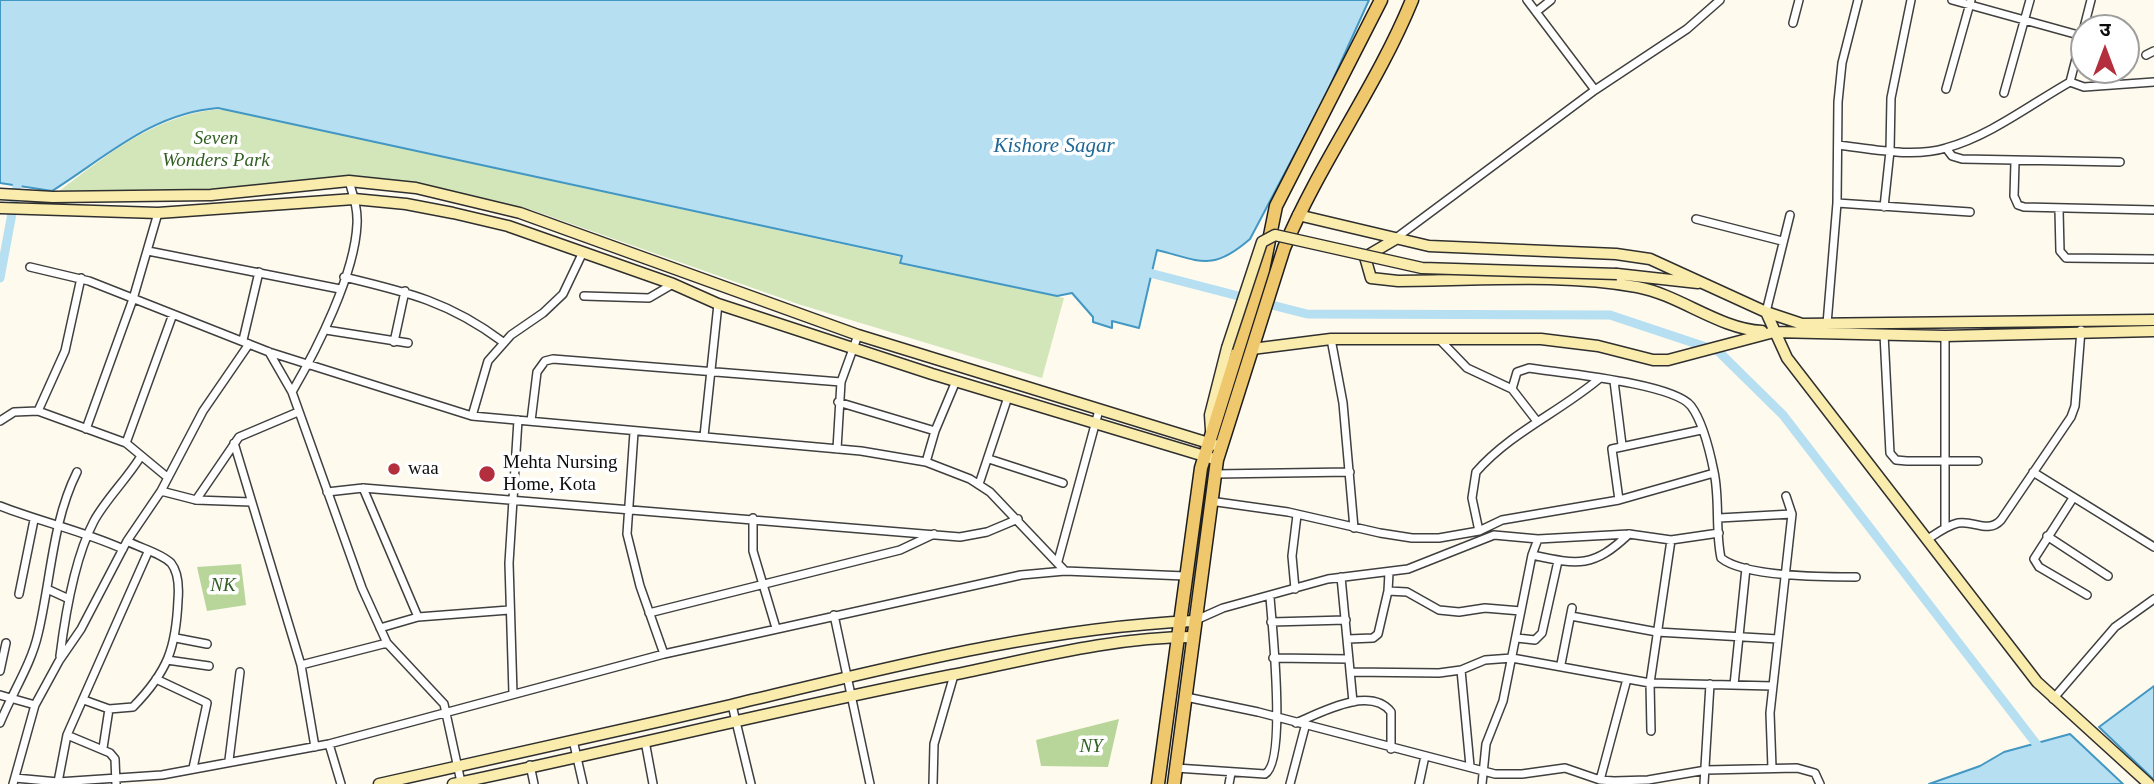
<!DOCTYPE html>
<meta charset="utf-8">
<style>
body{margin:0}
#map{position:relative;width:2154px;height:784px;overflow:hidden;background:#fefaed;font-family:"Times New Roman","Noto Sans Devanagari",serif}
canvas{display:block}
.north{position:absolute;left:2070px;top:14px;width:70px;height:70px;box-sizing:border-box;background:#fff;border:2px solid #9e9e9e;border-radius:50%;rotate:0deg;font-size:19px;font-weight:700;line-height:28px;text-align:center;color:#0d0d0d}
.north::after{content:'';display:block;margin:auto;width:24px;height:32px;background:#b32f3d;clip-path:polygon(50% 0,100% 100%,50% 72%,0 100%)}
</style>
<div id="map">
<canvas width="2154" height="784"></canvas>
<div class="north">उ</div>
</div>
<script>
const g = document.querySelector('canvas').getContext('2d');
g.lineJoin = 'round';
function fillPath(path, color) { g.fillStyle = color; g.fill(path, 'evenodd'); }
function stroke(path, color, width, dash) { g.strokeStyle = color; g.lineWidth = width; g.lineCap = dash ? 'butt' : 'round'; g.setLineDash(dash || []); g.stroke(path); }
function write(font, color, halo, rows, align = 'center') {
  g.font = font + ' "Times New Roman",serif'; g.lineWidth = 7; g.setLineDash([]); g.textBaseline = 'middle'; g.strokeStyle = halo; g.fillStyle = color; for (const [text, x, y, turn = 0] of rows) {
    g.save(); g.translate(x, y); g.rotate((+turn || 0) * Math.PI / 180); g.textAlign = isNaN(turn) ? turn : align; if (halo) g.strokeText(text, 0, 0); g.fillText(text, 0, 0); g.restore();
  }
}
fillPath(new Path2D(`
 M212,110H229L900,257L899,264L1064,298L1042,378L798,304L532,210L404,181L349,176L218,189L58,192C105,156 152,118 212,110Z`), '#d3e6ba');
fillPath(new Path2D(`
 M241,564L246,605L207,611L197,567Z
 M1119,719L1108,767L1041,766L1036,740Z`), '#b8d59a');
const water = new Path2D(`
 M0,0H1369L1326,95L1250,239C1212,272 1201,261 1157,250L1139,328L1112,321V328L1093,322V317L1072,293L1057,296L900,263L902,256L218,108C152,113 106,157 52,191L0,183Z
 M2154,686V780L2099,727Z
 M2070,734L2123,784H1929L1980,766L2004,752Z`);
fillPath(water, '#b6dff2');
stroke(water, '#4297c3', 2);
stroke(new Path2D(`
 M1142,271L1250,299
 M0,278L18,181L24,177
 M1264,303L1307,314L1610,315L1718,351L1783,415L2041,750`), '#b6dff2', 9);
const street = new Path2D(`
 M1527,0L1595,90
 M1952,0L2082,36
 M2091,0L2070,82L2084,87L2154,82
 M1536,12L1551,0
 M1793,23L1799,0
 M2146,55L2154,51
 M1946,89L1971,0
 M2004,93L2030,0
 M1838,145C1872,149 1913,158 1946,148C1990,136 2031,104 2070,82
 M1946,148L1952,156L1962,159L2120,162
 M2015,162L2014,196L2018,205L2024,207L2154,210
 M1837,203L1970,212
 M1884,207L1890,151L1891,98L1911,0
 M2059,210L2060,251L2066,258L2154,259
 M1696,219L1782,241
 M1396,238L1595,90L1687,29L1720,0
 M148,251L340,289
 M30,267L89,281L269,352L472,416L861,451L926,462L970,479L990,492L1065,571
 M344,277C407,292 450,302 503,342
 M584,296L649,298L673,284
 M1766,312L1790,215
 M1827,324L1837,203L1838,102L1842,63L1858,0
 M326,330L408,343
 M1884,334L1890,453L1896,460L1907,461H1978
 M1945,335V528
 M1331,339L1343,403L1354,528
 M243,340L259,272
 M1440,340L1467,368L1512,389L1536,420
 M394,342L405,291
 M269,352L292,392L362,588L387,643L444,704L461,782
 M1614,381L1622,445
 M1512,389L1517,372L1529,368C1560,373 1673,383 1691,406C1703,422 1710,452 1714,472C1720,500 1715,530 1721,558C1744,577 1824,577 1856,577
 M292,392C317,349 355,274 357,224C358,209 353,195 349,181
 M838,402L935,431
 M38,411L65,351L81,278
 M472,416L488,361L511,335L543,313L563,294L583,252
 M0,421L14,412L38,411L126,443L167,477
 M531,421L537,372L545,361L553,359L841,382
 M86,429L133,299L158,213
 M634,432L627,534L640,586L664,654
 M704,436L718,304
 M126,443L173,314
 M234,443L301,665L315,747
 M837,449L841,382L858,335
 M989,459L1063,483
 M926,462L935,431L956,381
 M2033,472L2154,547
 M1215,474L1350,472
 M979,484L1008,397
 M363,488L418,617
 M161,491L196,500L251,502
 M327,492L363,488L960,537L987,532L1018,519
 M2073,498L2034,559L2039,567L2087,595
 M196,500L239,437L298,412
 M1619,500L1612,449L1701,430
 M1210,501L1288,512L1380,533L1412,538H1439L1479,531L1502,520L1619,500L1714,473
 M0,506C41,522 83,531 123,549
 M753,518V551L776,628
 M1719,518L1792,514
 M1479,531L1472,498L1476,472C1511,432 1560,412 1600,378
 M2047,536L2108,576
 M1928,539C1937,533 1948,525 1958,523C1974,520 1988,534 2001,520L2071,417L2075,406L2081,330
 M1532,555C1579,565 1593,568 1629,534
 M1058,561L1099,410
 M1341,577L1353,702
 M47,589L69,599
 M1295,589L1292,556L1297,515
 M1388,591L1407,592L1439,610L1459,612L1485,608L1521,611
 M19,594L34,520
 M649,613L900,550L934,534
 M834,615L870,784
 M1571,616L1657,632L1778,639
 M1196,620L1223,608L1328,579L1408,569L1494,535L1538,539L1629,534L1671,540L1719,533
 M1271,622L1346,620
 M380,628L418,617L509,610
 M176,638L207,644
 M1517,638L1535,640L1542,633L1558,561
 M1348,639L1373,638L1378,634L1388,591L1389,573
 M60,656C65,616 75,557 94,521C106,499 127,479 141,456
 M1273,658L1349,659
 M167,660L209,666
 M1561,664L1572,608
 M301,665L387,643
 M1461,670L1470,766
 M0,671L6,643
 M1350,672L1439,673L1461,670L1485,660L1512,658L1650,683L1773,686
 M156,679L207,703L193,768
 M1734,685L1746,568
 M513,694L509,563L518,420
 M0,695L35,705
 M1186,697L1258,712L1495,774H1522L1565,768L1600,780L1614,781L1648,780L1706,770L1797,768L1815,773L1820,784
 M2053,699L2115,627L2154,599
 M84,700L109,709L133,707C168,671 176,648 178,600C179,588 179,573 171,563C161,553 140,548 127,541
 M732,705L751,784
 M0,723C12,693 31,665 38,634C51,580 52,522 77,472
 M1296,723C1320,713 1370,685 1391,712V749
 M1651,731L1650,683L1671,540
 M67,735L110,753L115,759L116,784
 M573,740L583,784
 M645,741L653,784
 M329,744L341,784
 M103,748L109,709
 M229,760L240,672
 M530,765L534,784
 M1176,768L1265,774C1287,762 1272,625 1270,597
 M1772,768L1770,713L1792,514L1786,496
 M15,778L58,782L162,775L329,744L664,654L1021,575L1065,571L1185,576
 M1600,780L1627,679
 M58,782L67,735L148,552
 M13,784L35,705L59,661L81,629L127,541L161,491L203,411L249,344
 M933,784L934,744L954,675
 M1229,784L1231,773
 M1290,784L1305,727
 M1419,784L1425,756
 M1482,784L1486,744L1503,701L1532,555L1538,539
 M1704,784L1710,684`);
const secondary = new Path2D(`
 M0,194L53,197L211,195L349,181L416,188L520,213L858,335L1215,445
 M0,208L158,213L354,199L406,204L453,213L508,226L673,284L718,304L932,374L1211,458
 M1298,215L1429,246L1616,254L1650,259L1766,312L1802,324L2154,320
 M1394,240L1365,257L1371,278L1398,281C1477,281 1559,273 1637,287C1680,295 1719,329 1762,331
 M1617,274L1698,283
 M1766,312L1787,358L2037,682L2149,784
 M1252,349L1331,339H1541L1598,346L1653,360H1668L1774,332L1945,336L2154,331
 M1211,430L1210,415L1227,348
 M379,784C497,758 614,732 731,705C883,669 1037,628 1194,621
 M453,784C620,749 785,708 952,675C1032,659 1111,637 1193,637`);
const primary = new Path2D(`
 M1158,784L1201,468L1263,270L1276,206L1381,0
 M1174,784L1217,460L1284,248C1320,162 1377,86 1412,0`);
stroke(street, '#404040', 10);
stroke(secondary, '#2f2f2f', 13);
stroke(primary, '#1e1e1e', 15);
stroke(street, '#fff', 7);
stroke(secondary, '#f9ecad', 10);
stroke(primary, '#efc76c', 12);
const secondaryBridge = new Path2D(`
 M1227,348L1262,242L1275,235L1422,268L1617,274`);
stroke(secondaryBridge, '#2f2f2f', 13, []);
stroke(secondaryBridge, '#f9ecad', 10);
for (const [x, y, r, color] of [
 [394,469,7,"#b32f3d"],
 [487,474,9,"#b32f3d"]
]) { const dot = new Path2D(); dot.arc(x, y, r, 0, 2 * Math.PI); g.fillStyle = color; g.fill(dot); stroke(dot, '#fff', 2.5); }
write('italic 19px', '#325f22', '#fff', [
 ["Seven",216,139],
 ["Wonders Park",216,161],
 ["NK",223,586],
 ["NY",1091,747]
]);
write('19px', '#0d0d0d', '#fff', [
 ["Mehta Nursing",503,463],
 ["Home, Kota",503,485],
 ["waa",408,469]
], 'left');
write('italic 21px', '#1f6895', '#fff', [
 ["Kishore Sagar",1054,146]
]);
</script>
